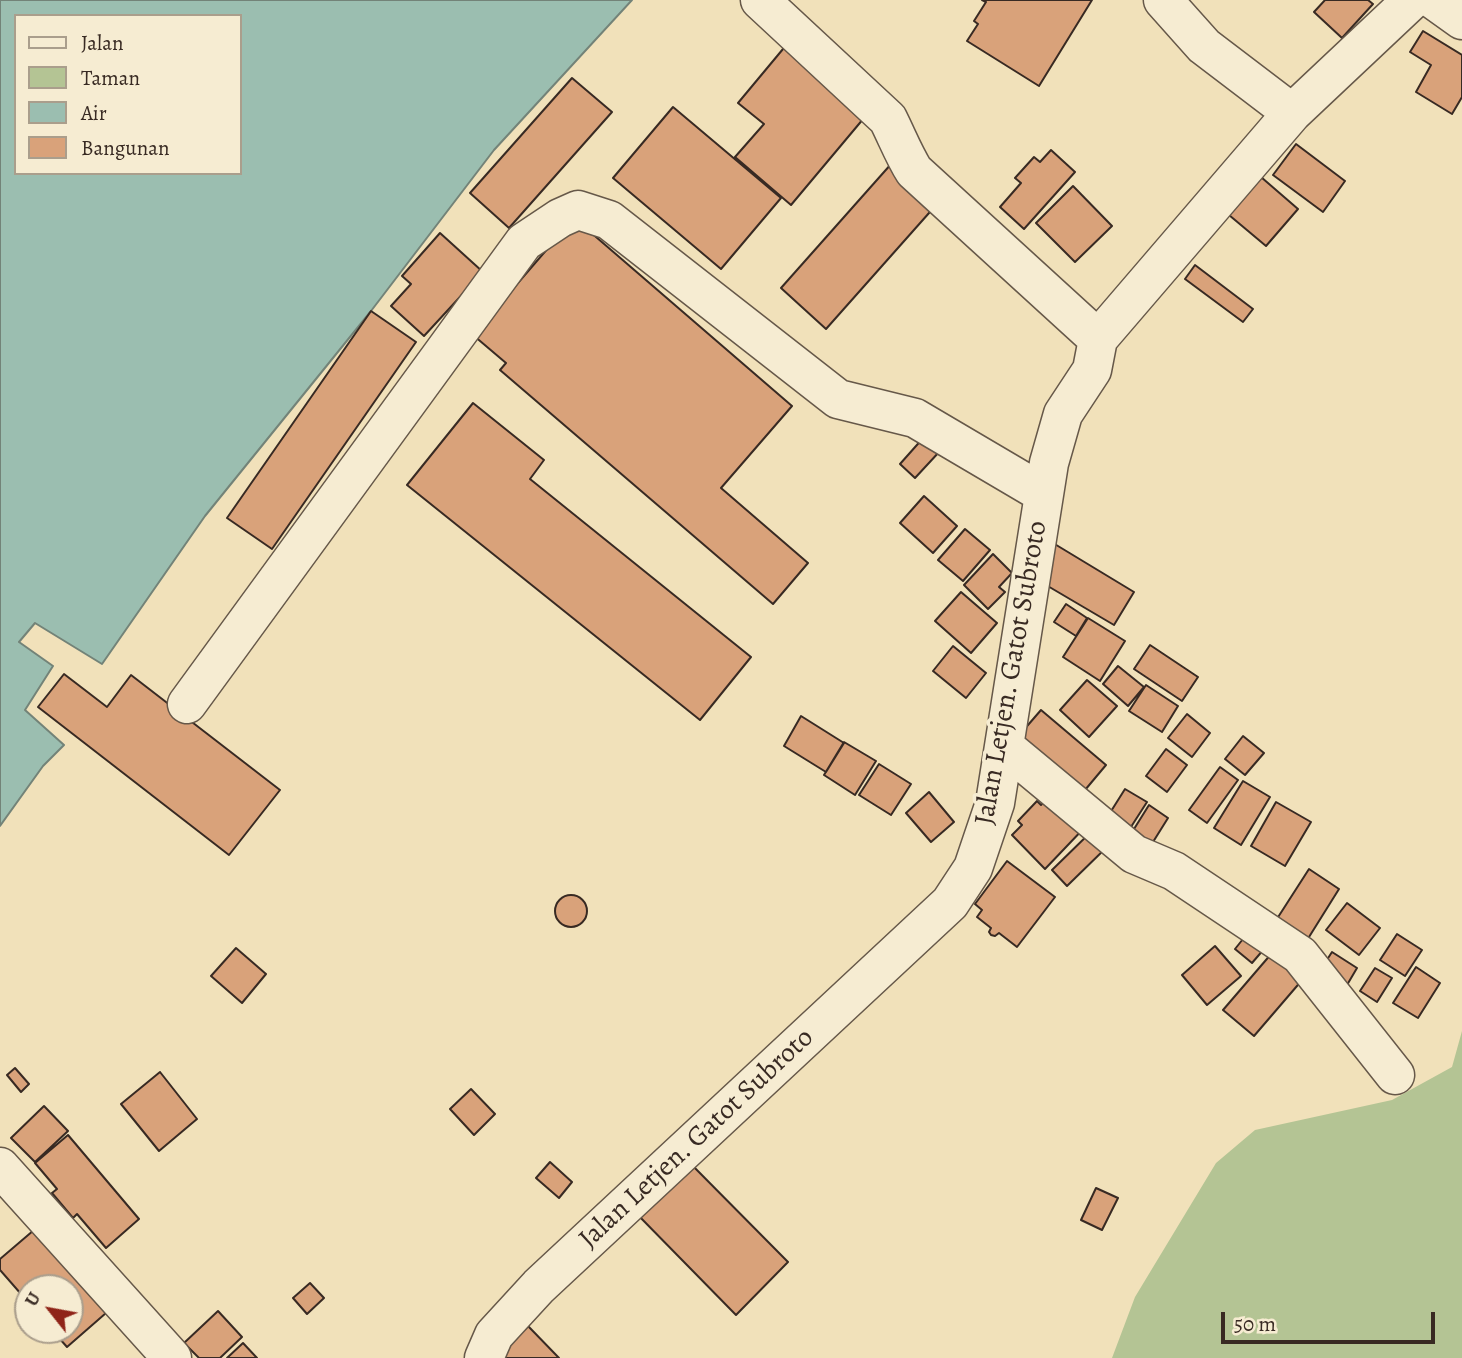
<!DOCTYPE html>
<style>
body{margin:0}
#map{position:relative;width:1462px;height:1358px;overflow:hidden;background:#f1e1ba;font-family:Alegreya,serif}
canvas{display:block}
.legend{position:absolute;left:14px;top:14px;width:228px;height:161px;box-sizing:border-box;background:#f6ecd2;border:2px solid #aa9e8c;margin:0;padding:9px 12px;list-style:none;font-size:21px;color:#382a23}
.legend li{display:flex;align-items:center;gap:14px;height:35px}
.legend b{width:35px;border:2px solid #aa9e8c}
.north{position:absolute;left:14px;top:1274px;width:70px;height:70px;box-sizing:border-box;background:#f6ecd2;border:2px solid #aa9e8c;border-radius:50%;rotate:301deg;font-size:19px;font-weight:700;line-height:28px;text-align:center;color:#382a23}
.north::after{content:'';display:block;margin:auto;width:24px;height:32px;background:#8f2418;clip-path:polygon(50% 0,100% 100%,50% 72%,0 100%)}
.scale{position:absolute;left:1221px;top:1312px;width:214px;height:32px;box-sizing:border-box;border:4px solid #382a23;border-top:0;padding-left:9px;font-size:21px;line-height:24px;white-space:nowrap;color:#382a23;-webkit-text-stroke:5px #f6ecd2;paint-order:stroke}
</style>
<div id="map">
<canvas width="1462" height="1358"></canvas>
<ul class="legend">
<li><b style="height:9px;background:#f6ecd2"></b>Jalan</li>
<li><b style="height:19px;background:#b4c494"></b>Taman</li>
<li><b style="height:19px;background:#9bbeb0"></b>Air</li>
<li><b style="height:19px;background:#d9a27a"></b>Bangunan</li>
</ul>
<div class="north">U</div>
<div class="scale">50 m</div>
</div>
<script>
const g = document.querySelector('canvas').getContext('2d');
g.lineJoin = 'round';
function fillPath(path, color) { g.fillStyle = color; g.fill(path, 'evenodd'); }
function stroke(path, color, width, dash) { g.strokeStyle = color; g.lineWidth = width; g.lineCap = dash ? 'butt' : 'round'; g.setLineDash(dash || []); g.stroke(path); }
function write(font, color, halo, rows, align = 'center') {
  g.font = font + ' Alegreya,serif'; g.lineWidth = 7; g.setLineDash([]); g.textBaseline = 'middle'; g.strokeStyle = halo; g.fillStyle = color; for (const [text, x, y, turn = 0] of rows) {
    g.save(); g.translate(x, y); g.rotate((+turn || 0) * Math.PI / 180); g.textAlign = isNaN(turn) ? turn : align; if (halo) g.strokeText(text, 0, 0); g.fillText(text, 0, 0); g.restore();
  }
}
fillPath(new Path2D(`
 M1462,1031V1358H1112L1135,1297L1216,1163L1255,1130L1392,1100L1452,1067Z`), '#b4c494');
const water = new Path2D(`
 M0,0H632L494,150L371,311L205,516L102,664L35,623L19,642L53,666L25,710L64,745L43,766L0,826ZM16,16H240V173H16Z`);
fillPath(water, '#9bbeb0');
stroke(water, '#738378', 2);
const building = new Path2D(`
 M982,0H1092L1039,86L967,41L978,24L974,21L986,2Z
 M1325,0H1368L1373,4L1342,38L1314,12Z
 M1423,31L1462,55V97L1452,114L1416,92L1431,65L1410,52Z
 M793,37L869,112L791,205L735,157L764,124L738,103Z
 M572,78L612,112L509,228L470,193Z
 M673,107L781,198L721,269L613,178Z
 M1296,144L1345,181L1323,212L1273,175Z
 M1051,150L1075,172L1024,229L1000,207L1021,183L1015,178L1034,157L1040,162Z
 M892,163L937,204L826,329L781,288Z
 M1261,177L1298,209L1266,246L1229,215Z
 M1073,186L1112,226L1075,262L1036,223Z
 M574,218L792,406L721,488L808,563L773,604L500,370L506,363L473,335Z
 M440,233L483,272L424,336L391,306L411,284L402,276Z
 M1195,265L1253,309L1243,322L1185,279Z
 M371,311L416,342L272,549L227,518Z
 M473,403L544,460L530,479L751,657L700,720L407,485Z
 M924,437L940,451L915,478L900,464Z
 M924,496L957,526L933,553L900,523Z
 M965,529L990,550L963,581L938,560Z
 M1053,543L1134,592L1114,625L1046,585Z
 M993,554L1012,573L999,587L1005,592L988,609L964,585Z
 M961,592L997,623L971,653L935,621Z
 M1066,604L1087,618L1076,636L1054,622Z
 M1088,618L1125,641L1100,681L1063,657Z
 M1150,645L1198,677L1182,701L1134,669Z
 M953,646L986,673L966,698L933,671Z
 M1118,666L1144,687L1128,706L1103,684Z
 M64,674L107,707L131,675L280,790L229,855L38,707Z
 M1087,680L1117,706L1089,737L1060,710Z
 M1146,685L1178,706L1162,732L1129,711Z
 M1041,710L1106,765L1080,796L1015,740Z
 M1187,714L1210,733L1192,757L1168,738Z
 M801,716L844,743L826,772L784,746Z
 M1243,736L1264,753L1245,775L1225,759Z
 M844,742L876,761L855,795L824,775Z
 M1166,749L1187,765L1167,792L1146,776Z
 M879,764L911,784L891,815L859,795Z
 M1220,767L1238,780L1207,823L1189,810Z
 M1243,781L1270,797L1241,845L1214,828Z
 M1125,789L1147,802L1129,830L1108,816Z
 M929,792L954,822L931,842L906,813Z
 M1054,792L1087,825L1045,869L1012,835L1022,825L1018,821L1037,801L1041,805Z
 M1276,802L1311,822L1285,866L1251,846Z
 M1149,805L1168,818L1148,850L1129,837Z
 M1095,828L1110,844L1067,886L1052,870Z
 M1007,861L1055,897L1017,947L999,933L995,936L991,935L989,932L991,928L977,917L982,910L975,904Z
 M1309,869L1339,889L1304,945L1273,925Z
 M555 911a16 16 0 1 1 32 0a16 16 0 1 1-32 0Z
 M1347,903L1380,928L1359,955L1326,930Z
 M1247,934L1264,949L1252,963L1235,949Z
 M1397,934L1422,950L1405,976L1380,960Z
 M1215,946L1241,976L1207,1005L1182,975Z
 M1278,946L1309,972L1254,1036L1223,1010Z
 M236,948L266,974L242,1003L211,976Z
 M1332,952L1357,968L1347,985L1321,969Z
 M1416,967L1440,983L1418,1018L1393,1003Z
 M1375,968L1392,978L1377,1002L1360,991Z
 M15,1068L29,1084L21,1092L7,1075Z
 M160,1072L197,1119L159,1151L121,1104Z
 M471,1089L495,1114L474,1135L450,1109Z
 M44,1106L68,1131L35,1162L11,1138Z
 M68,1135L139,1219L106,1248L77,1214L73,1218L52,1193L57,1189L35,1163Z
 M686,1159L788,1262L736,1315L634,1211Z
 M550,1162L572,1182L559,1198L536,1178Z
 M1096,1188L1118,1198L1102,1230L1081,1220Z
 M34,1230L106,1313L67,1347L52,1330H70V1288H28V1302L0,1270V1259Z
 M310,1283L324,1298L307,1314L293,1298Z
 M218,1311L242,1337L220,1358H199L184,1343Z
 M528,1326L559,1358H501L498,1355Z
 M243,1343L257,1358H227Z`);
fillPath(building, '#d9a27a');
stroke(building, '#382a23', 2);
const minor = new Path2D(`
 M760,0L888,119C897,137 904,155 914,171L1098,339
 M1163,0L1204,46L1292,113
 M1434,0L1462,20
 M187,704L524,242L560,218L578,210L609,220L838,399L915,418L1044,494
 M1005,747L1134,854L1174,871L1300,955L1395,1075
 M0,1167L172,1358
 M484,1358L494,1335L539,1286L950,903L973,868L995,803L1049,463L1063,414L1092,370L1098,339L1292,113L1412,0`);
stroke(minor, '#665849', 41);
stroke(minor, '#f6ecd2', 38);
write('28px', '#382a23', '#f6ecd2', [
 ["Jalan Letjen. Gatot Subroto",1012,673,-80],
 ["Jalan Letjen. Gatot Subroto",697,1139,-43]
]);
</script>
